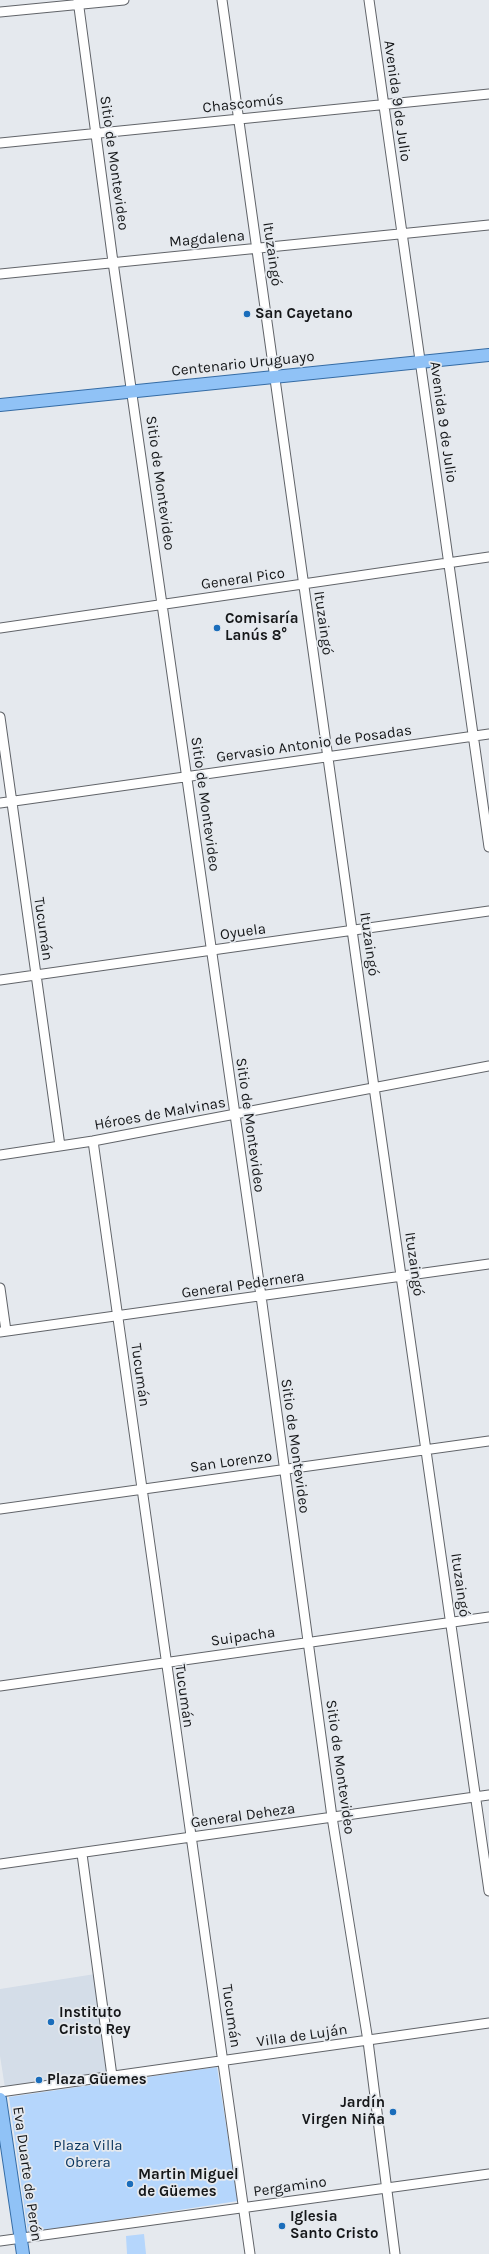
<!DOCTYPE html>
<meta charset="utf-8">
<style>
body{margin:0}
canvas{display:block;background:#e5e9ee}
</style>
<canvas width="489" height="2254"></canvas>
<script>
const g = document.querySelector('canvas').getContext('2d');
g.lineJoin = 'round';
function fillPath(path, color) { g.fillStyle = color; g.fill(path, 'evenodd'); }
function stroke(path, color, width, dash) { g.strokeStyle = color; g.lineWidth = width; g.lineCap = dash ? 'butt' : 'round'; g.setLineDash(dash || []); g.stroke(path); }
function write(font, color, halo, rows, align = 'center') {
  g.font = font + ' Karla,sans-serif'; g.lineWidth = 3.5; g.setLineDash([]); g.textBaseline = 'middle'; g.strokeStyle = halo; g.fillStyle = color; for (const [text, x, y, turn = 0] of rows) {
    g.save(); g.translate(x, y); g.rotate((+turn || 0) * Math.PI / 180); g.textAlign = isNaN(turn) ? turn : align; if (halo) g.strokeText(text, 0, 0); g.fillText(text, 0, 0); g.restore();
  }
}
fillPath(new Path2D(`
 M95,1974L108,2074L5,2088L0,2056V1989Z`), '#d4dde8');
fillPath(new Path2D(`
 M217,2067L238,2201L28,2233L9,2097Z
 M144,2234L146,2254H127L126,2236Z`), '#b5d6fc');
const minor = new Path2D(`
 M78,0L113,262L261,1296L332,1817L368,2041L395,2254
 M222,0L374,1087L489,1891
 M369,0L489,847
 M0,12L124,0
 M0,143L489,94
 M0,274L489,225
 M0,628L489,557
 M0,717L60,1146
 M0,803L489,734
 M0,980L489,911
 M93,1141L250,2254
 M0,1155L93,1141L489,1066
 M0,1288L6,1331
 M0,1332L489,1264
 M0,1509L489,1441
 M0,1686L489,1617
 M82,1854L112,2076
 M0,1864L489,1795
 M0,2092L489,2023
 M0,2241L489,2174`);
const major = new Path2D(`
 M0,405L489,355
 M0,2099L23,2254`);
stroke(minor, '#616469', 11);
stroke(major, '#356ca5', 14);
stroke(minor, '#fff', 9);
stroke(major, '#90c2f6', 12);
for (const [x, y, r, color] of [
 [247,314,4,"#1a6dbb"],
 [217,628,4,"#1a6dbb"],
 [51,2022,4,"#1a6dbb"],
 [39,2080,4,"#1a6dbb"],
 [393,2112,4,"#1a6dbb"],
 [130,2184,4,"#1a6dbb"],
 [282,2226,4,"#1a6dbb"]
]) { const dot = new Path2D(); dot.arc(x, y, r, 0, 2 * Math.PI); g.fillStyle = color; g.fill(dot); stroke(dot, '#e5e9ee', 1.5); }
write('15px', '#151719', '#e5e9ee', [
 ["Avenida 9 de Julio",397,101,82],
 ["Chascomús",243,104,-6],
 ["Sitio de Montevideo",114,163,82],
 ["Magdalena",207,239,-5],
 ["Ituzaingó",272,254,82],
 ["Centenario Uruguayo",243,364,-6],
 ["Avenida 9 de Julio",443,422,82],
 ["Sitio de Montevideo",160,483,82],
 ["General Pico",243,579,-8],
 ["Ituzaingó",323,623,82],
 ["Gervasio Antonio de Posadas",314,744,-8],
 ["Sitio de Montevideo",205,804,82],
 ["Tucumán",43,929,82],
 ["Oyuela",243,932,-8],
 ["Ituzaingó",369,944,82],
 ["Héroes de Malvinas",160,1114,-10],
 ["Sitio de Montevideo",250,1125,82],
 ["Ituzaingó",414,1264,82],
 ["General Pedernera",243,1285,-8],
 ["Tucumán",140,1375,82],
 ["Sitio de Montevideo",295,1446,82],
 ["San Lorenzo",231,1462,-8],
 ["Ituzaingó",460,1585,82],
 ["Suipacha",243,1637,-8],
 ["Tucumán",184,1696,82],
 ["Sitio de Montevideo",340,1767,82],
 ["General Deheza",243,1816,-8],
 ["Tucumán",231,2016,82],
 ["Villa de Luján",302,2036,-8],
 ["Eva Duarte de Perón",27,2174,82],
 ["Pergamino",290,2187,-8]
]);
write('bold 15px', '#151719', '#e5e9ee', [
 ["San Cayetano",255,314],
 ["Comisaría",225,619],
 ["Lanús 8°",225,636],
 ["Instituto",59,2013],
 ["Cristo Rey",59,2030],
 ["Plaza Güemes",47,2080],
 ["Jardín",385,2103,"right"],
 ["Virgen Niña",385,2120,"right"],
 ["Martin Miguel",138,2175],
 ["de Güemes",138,2192],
 ["Iglesia",290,2217],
 ["Santo Cristo",290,2234]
], 'left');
write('15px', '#06325c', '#e5e9ee', [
 ["Plaza Villa",88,2146],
 ["Obrera",88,2163]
]);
</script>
